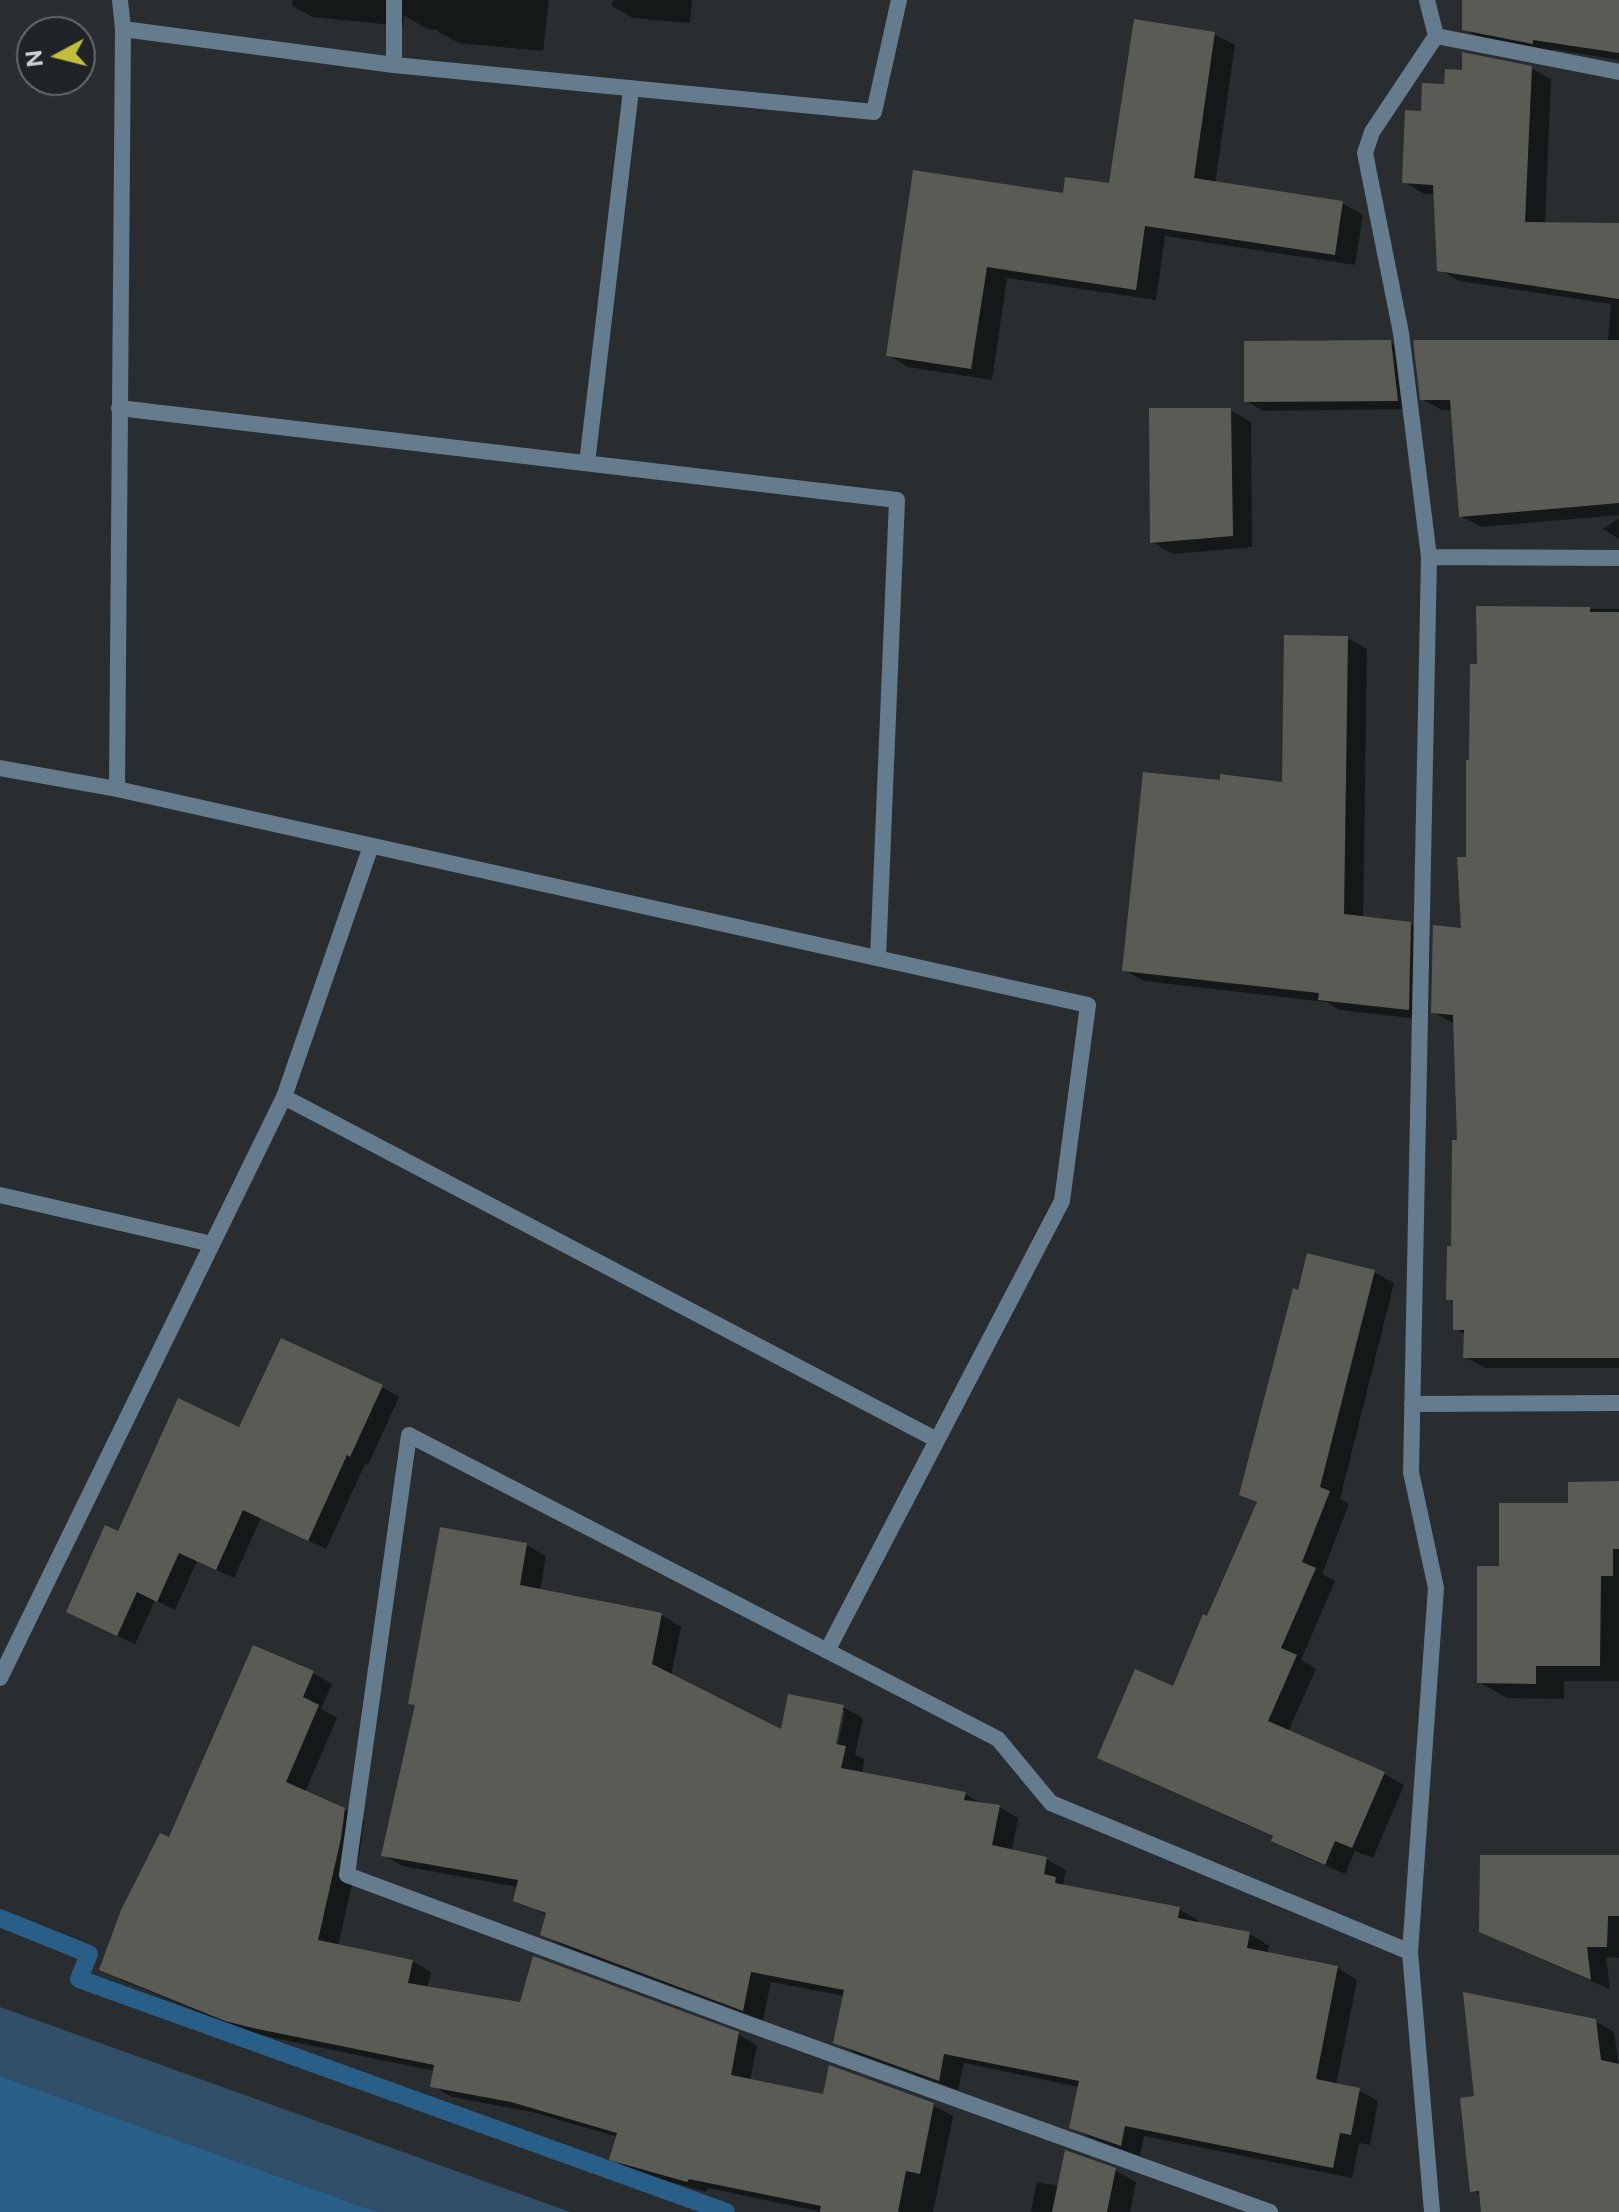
<!DOCTYPE html>
<style>
body{margin:0}
#map{position:relative;width:1619px;height:2212px;overflow:hidden;background:#292d30;font-family:"Public Sans",sans-serif}
canvas{display:block}
.north{position:absolute;left:16px;top:16px;width:80px;height:80px;box-sizing:border-box;background:#202326;border:2px solid #66696c;border-radius:50%;rotate:263deg;font-size:22px;font-weight:700;line-height:32px;text-align:center;color:#d0d2d4}
.north::after{content:'';display:block;margin:auto;width:28px;height:36px;background:#c2bd3f;clip-path:polygon(50% 0,100% 100%,50% 72%,0 100%)}
</style>
<div id="map">
<canvas width="1619" height="2212"></canvas>
<div class="north">N</div>
</div>
<script>
const g = document.querySelector('canvas').getContext('2d');
g.lineJoin = 'round';
function fillPath(path, color) { g.fillStyle = color; g.fill(path, 'evenodd'); }
function stroke(path, color, width, dash) { g.strokeStyle = color; g.lineWidth = width; g.lineCap = dash ? 'butt' : 'round'; g.setLineDash(dash || []); g.stroke(path); }
fillPath(new Path2D(`
 M0,2007L570,2212H377L0,2076Z`), '#314f68');
fillPath(new Path2D(`
 M0,2076L377,2212H0Z`), '#285e88');
fillPath(new Path2D(`
 M293,0H549L543,51L459,43L438,32V30L427,29L404,15L403,26L313,17L292,6Z
 M613,0H692L690,23L633,18L612,6Z
 M1464,0H1619V60L1552,49V53L1484,40L1464,29Z
 M1214,34L1235,45L1215,184L1342,203L1363,215L1355,265L1165,236L1156,300L1007,278L992,380L908,367L888,355L1064,195L1111,186Z
 M1531,68L1551,79L1545,224L1619,225V515L1481,527L1461,516L1453,410H1442L1422,399L1608,342L1611,304L1459,281L1439,269L1436,194H1424L1404,182L1423,113L1446,86Z
 M1390,342L1407,352L1415,409L1263,411L1246,401Z
 M1230,410L1251,422L1252,547L1173,554L1152,542Z
 M1619,518V539L1603,529Z
 M1478,608L1619,609V1368H1485L1465,1357L1466,1335L1455,1328V1303L1448,1298L1453,1248L1459,1142L1455,1024L1433,1012L1463,930L1468,859L1471,762L1479,666Z
 M1347,638L1367,649L1363,919L1410,924L1430,936L1428,1020L1340,1010L1326,1002L1144,981L1124,970L1221,782L1284,785Z
 M1374,1272L1394,1283L1340,1499L1349,1504L1322,1574L1335,1581L1301,1660L1316,1669L1288,1732L1384,1774L1404,1785L1373,1858L1355,1851L1345,1874L1293,1852L1273,1840L1274,1837L1119,1768L1099,1757L1174,1688L1208,1619L1258,1503L1242,1494L1300,1292Z
 M382,1387L399,1397L368,1465L365,1464L326,1549L261,1518L234,1578L197,1561L175,1610L155,1600L135,1644L86,1621L118,1534L240,1430Z
 M1619,1483V1681H1564V1699L1507,1698L1479,1682L1501,1568L1570,1505Z
 M526,1545L546,1556L540,1591L662,1615L681,1627L671,1676L782,1732L843,1707L863,1718L855,1754L864,1759L862,1774L965,1794L984,1805L999,1807L1018,1818L1012,1851L1046,1859L1066,1870L1063,1884L1070,1888L1179,1909L1199,1921L1198,1924L1250,1934L1269,1946L1267,1954L1338,1968L1357,1980L1336,2085L1359,2090L1378,2101L1370,2145L1359,2143L1352,2178L1144,2136L1140,2156L1091,2138L1071,2127L1079,2087L964,2063L958,2090L855,2053L835,2042L844,1996L771,1982L763,2020L561,1945L542,1934L547,1915L516,1900L518,1887L403,1866L383,1855L416,1706L411,1703ZM841,1711H845L836,1754H832Z
 M254,1648L313,1673L332,1684L321,1709L337,1718L305,1792L344,1809L364,1820L360,1850L338,1946L412,1961L431,1972L427,1989L738,2034L757,2045L750,2081L825,2097L933,2105L953,2116L933,2212H822L708,2188L706,2192L630,2170L612,2159L618,2137L532,2112L452,2097L433,2086L435,2071L274,2038L246,2031L121,1980L102,1969L170,1840Z
 M1619,1857V1958L1606,1957L1610,1989L1502,1942L1481,1930Z
 M1595,2021L1614,2032L1619,2066V2212H1483L1482,2196L1472,2190L1476,2098Z
 M1115,2170L1136,2182L1130,2212H1031L1037,2182L1059,2186Z`), '#0007');
stroke(new Path2D(`
 M0,1918L89,1954L79,1979L726,2212`), '#285e88', 18);
fillPath(new Path2D(`
 M1462,0H1619V53L1533,40V44L1462,30Z
 M1134,19L1215,32L1194,178L1343,201L1335,255L1145,226L1136,290L987,267L971,369L886,356L913,170L1063,193L1065,177L1109,183Z
 M1462,52L1532,66L1525,222L1619,223V299L1437,271L1433,185L1402,183L1405,110L1421,111L1422,83L1444,84L1445,69L1462,70Z
 M1391,340L1398,401L1244,402V341Z
 M1413,340H1619V503L1459,517L1450,400H1420Z
 M1149,408H1231L1233,536L1150,543Z
 M1476,606L1590,607V612H1619V1358H1463L1464,1330H1453V1300H1446L1447,1246H1451L1452,1140H1457L1453,1015L1431,1013L1433,925L1461,928L1457,857H1466V760H1469L1470,664H1477Z
 M1284,635L1348,636L1344,914L1411,922L1409,1010L1318,1000L1319,993L1122,971L1143,772L1220,780V774L1282,782Z
 M1307,1253L1375,1270L1320,1487L1330,1491L1302,1562L1316,1568L1281,1648L1297,1655L1268,1721L1385,1772L1352,1848L1335,1841L1325,1865L1271,1841L1273,1836L1097,1758L1135,1669L1173,1686L1203,1614L1207,1616L1257,1502L1239,1495L1293,1288L1298,1290Z
 M281,1338L383,1385L350,1457L347,1455L308,1541L243,1510L216,1570L179,1553L157,1602L137,1592L117,1636L66,1612L105,1525L118,1531L178,1398L239,1427Z
 M1619,1481V1549H1613V1576H1601L1600,1666H1536V1684L1477,1683V1566H1499V1503H1568V1482Z
 M440,1527L527,1543L520,1585L662,1613L652,1664L781,1729L788,1694L844,1705L836,1744L846,1746L841,1768L966,1792L964,1800L1000,1805L992,1845L1047,1857L1044,1874L1056,1877L1055,1883L1180,1907L1178,1918L1250,1932L1247,1948L1338,1966L1316,2079L1360,2088L1351,2135L1340,2133L1333,2168L1125,2126L1121,2146L1069,2128L1079,2081L944,2054L939,2081L833,2043L844,1990L751,1972L743,2011L540,1935L546,1913L513,1901L518,1880L381,1856L415,1705L408,1704Z
 M253,1645L314,1671L303,1697L319,1705L286,1782L345,1808L341,1838L318,1940L413,1960L408,1983L520,2002L533,1956L739,2032L731,2075L823,2094L829,2065L934,2103L920,2174L906,2171L898,2212H820L821,2206L689,2179L687,2182L609,2160L617,2133L511,2102L430,2087L434,2065L253,2028L225,2021L99,1970L121,1910L160,1833L169,1837Z
 M1480,1855H1619V1916H1608L1607,1947H1587L1591,1980L1479,1932Z
 M1463,1992L1596,2019L1601,2060L1619,2064V2212H1481L1479,2191L1470,2192L1460,2098L1474,2096Z
 M1065,2150L1116,2168L1107,2212H1052Z`), '#5b5b56');
stroke(new Path2D(`
 M120,0L123,29L117,789L1088,1005L1062,1201L827,1651
 M1427,0L1436,36L1372,132L1365,153L1401,333L1429,557
 M123,29L394,65L874,112L899,0
 M1436,36L1619,72
 M394,65V0
 M119,408L897,500L878,958
 M587,463L631,90
 M0,768L117,789
 M284,1097L937,1440
 M0,1195L212,1244
 M1412,1404L1619,1403
 M0,1678L284,1097L371,846
 M1270,2212L740,2021L347,1875L409,1435L998,1739L1051,1803L1410,1952
 M1432,2212L1410,1952L1436,1588L1411,1472L1429,557L1619,558`), '#657c8f', 16);
</script>
